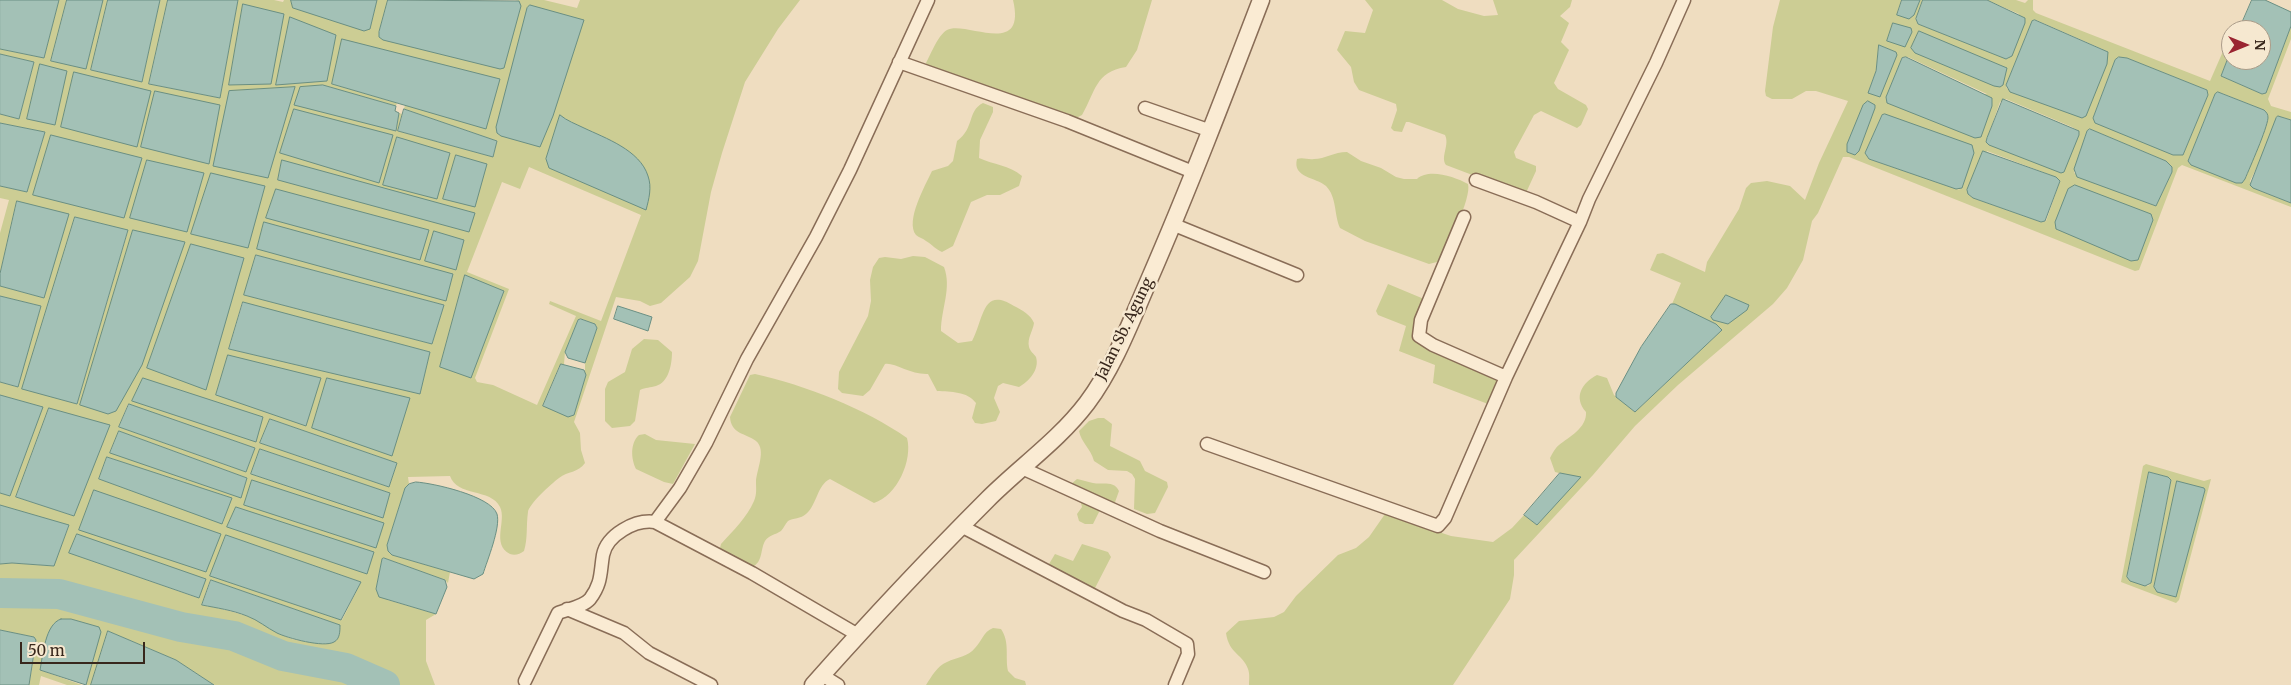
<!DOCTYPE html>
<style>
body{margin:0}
#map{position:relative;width:2291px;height:685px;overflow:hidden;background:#efddc0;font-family:Merriweather,serif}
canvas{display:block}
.north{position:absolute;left:2221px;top:20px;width:50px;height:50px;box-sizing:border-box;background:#f6e8d0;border:1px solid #aa9b88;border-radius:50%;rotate:90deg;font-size:14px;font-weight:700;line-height:20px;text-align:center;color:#38271c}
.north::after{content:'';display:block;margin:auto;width:18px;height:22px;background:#9a2531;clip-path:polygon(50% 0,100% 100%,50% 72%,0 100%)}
.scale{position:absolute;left:20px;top:642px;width:125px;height:22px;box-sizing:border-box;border:2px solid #38271c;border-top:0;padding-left:6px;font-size:15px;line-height:18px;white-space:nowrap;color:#38271c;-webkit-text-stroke:4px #f6e8d0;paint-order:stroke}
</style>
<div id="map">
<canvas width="2291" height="685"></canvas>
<div class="north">N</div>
<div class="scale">50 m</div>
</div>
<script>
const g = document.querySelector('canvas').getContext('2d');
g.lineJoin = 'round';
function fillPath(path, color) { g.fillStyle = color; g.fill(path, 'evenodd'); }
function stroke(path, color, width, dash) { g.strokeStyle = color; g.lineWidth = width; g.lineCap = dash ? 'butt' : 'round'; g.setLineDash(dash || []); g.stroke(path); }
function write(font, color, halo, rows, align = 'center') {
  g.font = font + ' Merriweather,serif'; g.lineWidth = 5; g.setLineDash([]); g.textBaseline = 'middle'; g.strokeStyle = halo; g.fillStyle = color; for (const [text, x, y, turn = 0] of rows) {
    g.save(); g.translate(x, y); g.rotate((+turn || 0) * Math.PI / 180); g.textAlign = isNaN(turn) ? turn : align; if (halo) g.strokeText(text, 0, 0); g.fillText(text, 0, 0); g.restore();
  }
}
fillPath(new Path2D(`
 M59,0H67L51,61L86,68L103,0H108L91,70L142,82L160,0H168L149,84L220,98L238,0H274L283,2L284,0H291L370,29L377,0H388L379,32L519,1L515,0H544L577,8L580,0H800L778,29L745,82L722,153L711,192L698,261L690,277L661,303L650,306L640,301L616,297L574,422L580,433L581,450L585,463C578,473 568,471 559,478C551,484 529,504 528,512C526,526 528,538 524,551C520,554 515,556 510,554C491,544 507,521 500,507C491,488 457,497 450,476L408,477L409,484L405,488L387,545L388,551L392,555L450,572L448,583L445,580L384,558L382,560L376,589L388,600L436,614L426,620V661L435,685H214L176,660L108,631L91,685H86L100,632L99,628L71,619H61L40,670L82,685H67L41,676L39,685H29L36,644L34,637L0,630V564L12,563L53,566L69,526L0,505V493L10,496L42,407L0,395V382L17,387L41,306L0,296V286L44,298L17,201L0,274V233L9,200L0,198V186L27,192L45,132L0,123V114L19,119L34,62L0,54V49L44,58ZM500,79L405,105L404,109L497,141L493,157L398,131L402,114L399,113L396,131L322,85L396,106L397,103L332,84ZM529,167L641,215L601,321L550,301L549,304L576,316L537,405L493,385L477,382L475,378L509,289L467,272L502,182L520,189ZM75,217L128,231L77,404L23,388ZM256,255L444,305L432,344L245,295ZM242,303L430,352L420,393L229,349ZM582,319L596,325L597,328L585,363V372L543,406L559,367L564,364L565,352L578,320ZM128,404L255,448L246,472L119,427ZM49,408L74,516L16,497ZM270,419L397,463L389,487L260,443ZM119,431L247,478L241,497L110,452ZM260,449L390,493L383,517L251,474ZM107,457L231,498L223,523L99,479ZM77,534L198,598L70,553ZM226,536L361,582L342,620L211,576ZM210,580H211L340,625L326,644C315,642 303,642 292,639C280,635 272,628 261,622C242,613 223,609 202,605Z
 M1013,0H1152L1137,50L1126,67C1095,72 1096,91 1082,115L1074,119L930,72L926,63C931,54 938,35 947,30C965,20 1027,59 1013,0Z
 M1365,0H1442L1458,9L1484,16L1498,15L1493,0H1572L1570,7L1560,16L1569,23L1561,42L1569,50L1554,83L1558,89L1586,105L1588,109L1581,125L1577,128L1541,111L1534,115L1514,152L1516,158L1536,166V171L1525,195L1446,165C1440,157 1450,145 1445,135L1409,122H1406L1402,132L1394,131L1391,128L1397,110L1396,104L1359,90L1354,82L1351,67L1337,50L1345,31L1365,33L1373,10Z
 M1780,0H1902L1897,13L1914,15L1920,0H1923L1916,19L1918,24L2008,59L2019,14L1987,0H2016L2025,3L2028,0H2033V10L2036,13L2210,81L2231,33V50L2221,76L2262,94L2266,93L2291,26V39L2268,99L2271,106L2291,112V120L2282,117L2250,181L2253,188L2291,203V207L2182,165L2178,168L2139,270L2135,271L1849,157H1843L1818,213L1812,221L1803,260L1787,288L1773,304L1678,385L1635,426L1593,475L1514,560V575L1510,599L1453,685H1249C1249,680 1250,674 1248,669C1243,654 1229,654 1226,633L1239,621L1274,617L1284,612L1296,596L1338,555L1356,548L1369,537L1385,514L1451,536L1493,542L1512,528L1524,515L1537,525L1561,498L1567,475L1555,472L1550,458C1552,454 1555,448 1559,445C1569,437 1587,428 1586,412C1573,397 1582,383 1597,375L1607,378L1614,395L1635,412L1722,330L1716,324L1672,304L1681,283L1650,270L1657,254L1663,253L1705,272L1707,262L1739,209L1746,188L1751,183L1767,181L1790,186L1805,200L1819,163L1848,101L1816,91H1806L1792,99H1772L1766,96L1765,91L1773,27ZM2036,20L2102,49L2007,89L2006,85L2032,21ZM1879,45L1896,52L1869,91L1876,71ZM1904,57H1908L1987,94L1886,100L1902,58ZM2119,57L2127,58L2207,90L2208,95L2183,155L2093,118L2115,60ZM2221,93L2264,110L2268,118L2245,179L2188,161L2215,94ZM2006,99L2072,127L2078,131L1986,142L2000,102ZM1882,115L1960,190L1869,159L1865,153ZM2090,129L2166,161L2172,172L2156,206L2074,173L2087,131ZM1987,151L2056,177L2060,181L2046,221L2041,222L1973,198L1968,194Z
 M983,103L993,107V112L980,140L979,158C994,165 1009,165 1022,176L1019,186L1000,195H987L971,202L953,246L942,252C935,249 933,245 926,241C923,238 919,238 916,235C905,221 925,186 932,171L948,166L953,161L957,141C975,128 967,111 983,103Z
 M1347,152L1361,161L1381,168L1396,177L1404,179H1417C1429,168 1455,177 1468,184C1472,198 1446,250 1437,262L1429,264L1365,241L1340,228C1334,215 1337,197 1326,186C1316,177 1292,178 1297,159C1303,157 1308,160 1314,159C1325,159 1334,152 1347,152Z
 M913,256L925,257L944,267C952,288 941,309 941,331L958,343L972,341C984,319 982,286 1014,306C1022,310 1031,315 1034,323C1033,331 1027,338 1029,347C1030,351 1034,354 1036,357C1040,370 1028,382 1019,387L1003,383L998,386L994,398L1000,412L996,421L982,424L975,423L972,418L976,403C967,391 951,392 937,391L928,374C911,375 894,362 885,364L870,390L863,396L842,393L838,389L839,372L868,316L871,301L870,280L873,267L879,258L885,257L901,259Z
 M1388,284L1424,299L1415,332L1500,379L1488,404L1433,383L1435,365L1399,351L1406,326L1378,315L1376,311Z
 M644,339L658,340L672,352C672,364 669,382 656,386C650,388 646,387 640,390L635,421L630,426L612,428L605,421V389L608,382L625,372L632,349Z
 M755,374C805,385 866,409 907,438C913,460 897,496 874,503L830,479C817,485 817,505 806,514C801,519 793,518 788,521C785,524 784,528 781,531C775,535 769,535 765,541C760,550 763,565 750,567L723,553L720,548L721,544C733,531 747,517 754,501C757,494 756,489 756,482C756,471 767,450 756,441C745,433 731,434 730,417L750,375Z
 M1098,418H1104L1112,424L1110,446L1140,461L1145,471L1167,482L1168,487L1155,513L1147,514L1134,509L1135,479L1132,474L1127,471L1108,470L1094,461C1091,449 1081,442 1079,431L1089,421Z
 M645,434L656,440L695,444L673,484L664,482L636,469C631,459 630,443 639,435Z
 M2146,464L2204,481L2211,479L2179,600L2176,603L2121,582L2143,466ZM2149,472L2168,477L2171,481L2151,583L2148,586L2127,577Z
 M1077,479C1083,480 1087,482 1093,483C1102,485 1114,480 1119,491L1114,505L1100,510L1093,524H1085L1079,521L1077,514L1082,507L1081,503L1072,497L1070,485Z
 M1082,544L1108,552L1111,557L1094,590L1051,567L1049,564L1055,554L1073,561Z
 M993,628L1001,629C1010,642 1005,656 1008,671L1015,678L1025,681L1026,685H926C932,676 937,666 947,662C957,657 968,657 975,648C982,641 983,632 993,628Z`), '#cccd94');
const water = new Path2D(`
 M0,0H59L44,58L0,49Z
 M67,0H103L86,69L51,61Z
 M108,0H160L142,82L91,70Z
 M168,0H238L220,98L149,84Z
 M291,0H377L370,29L364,31L293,8Z
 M388,0L519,1L521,6L504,68L500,69L383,40L379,37V32Z
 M1902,0H1920L1914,15L1909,19L1897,15Z
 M1923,0H1987L2025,18V23L2012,56L2006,59L1918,24L1916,19Z
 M2252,0H2265L2291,12V26L2266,93L2262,94L2221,76L2231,50V60H2261V30H2239Z
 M243,4L284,14L271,84L229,85Z
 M530,5L584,20L553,116L540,147L501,136L497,133L496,127L527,8Z
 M290,17L336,35L327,81L276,85Z
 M2035,20L2108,52L2107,64L2086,116L2082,118L2010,92L2006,85L2032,21Z
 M1893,23L1911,28L1912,32L1905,47L1887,41Z
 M1919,31L2007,68L2003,85L2000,87L1994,86L1915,53L1911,48Z
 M342,39L500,79L486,129L332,84Z
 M1879,45L1896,52L1897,55L1880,97L1868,93L1876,71Z
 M0,54L34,62L19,119L0,114Z
 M1906,57L1992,98V106L1981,137L1975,138L1887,103L1886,97L1902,58Z
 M2119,57L2127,58L2207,90L2208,95L2183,155H2173L2095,123L2093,118L2115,60Z
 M40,64L67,71L55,125L27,119Z
 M74,72L151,91L137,147L61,127Z
 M323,85L396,106L395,111L399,113L396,131L294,105L300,87Z
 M295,87L268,178L213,166L229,91Z
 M155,91L220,105L209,164L141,147Z
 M2218,92L2264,110C2267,113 2268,114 2268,118C2267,129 2250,167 2245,179L2242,183H2236L2191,165L2188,161L2215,94Z
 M2003,99L2079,131V135L2064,172L2061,173L1989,145L1986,142L1987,138Z
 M1868,101L1875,105V108L1859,151L1855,155L1847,152V144L1863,105Z
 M294,109L393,135L379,183L280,153Z
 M404,109L497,141L493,157L398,131Z
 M1885,114L1972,145L1974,153L1962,188L1956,189L1869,159L1865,153L1882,115Z
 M560,115C567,121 576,124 584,128C605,138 640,150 648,176C652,187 649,199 646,210L549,168L546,159Z
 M2278,116L2291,120V203L2253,188L2250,185L2276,118Z
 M0,123L45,132L27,192L0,186Z
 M2090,129L2166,161L2172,167V172L2156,206L2077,177L2074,169L2087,131Z
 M51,135L142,158L124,218L33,195Z
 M397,137L450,153L437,199L383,185Z
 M1983,151L2056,177L2060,181L2045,221L2041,222L1973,198L1968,194L1967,190Z
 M456,155L487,164L475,207L443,199Z
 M147,160L204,173L187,232L130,218Z
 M282,160L475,213L469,232L278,180Z
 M211,173L265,186L248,248L191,234Z
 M2075,185L2151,214L2153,220L2138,260L2131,261L2056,229L2055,222L2068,189Z
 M276,189L429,230L420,260L266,218Z
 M17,201L69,214L44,298L0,286V274Z
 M75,217L128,230L77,404L22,389Z
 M264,222L453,274L446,301L257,249Z
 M133,230L185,242L142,365L116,411L108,414L80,405Z
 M434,231L464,240L456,270L425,261Z
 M191,244L244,258L206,390L147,368Z
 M256,255L444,305L432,344L244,295Z
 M465,275L504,291L471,378L440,367Z
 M1726,295L1749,305L1747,310L1728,324L1713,320L1711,317Z
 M0,296L41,306L18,387L0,382Z
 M243,302L430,352L420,394L229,349Z
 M1671,304H1675L1716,324L1722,330L1635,412L1616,397V393L1641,347Z
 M618,306L652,317L648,331L614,319Z
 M581,319L595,324L597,328L585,363L568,358L565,352L578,320Z
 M228,355L321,378L306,426L216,395Z
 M561,364L584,370L586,375L574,415L568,417L543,406Z
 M143,378L263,417L256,442L132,401Z
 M327,378L410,398L392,456L312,428Z
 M0,395L43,407L10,496L0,493Z
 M129,404L255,448L246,472L119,427Z
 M49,408L110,425L74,516L16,497Z
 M270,419L397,463L389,487L260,443Z
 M119,431L247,478L241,498L110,453Z
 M260,449L390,493L383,518L251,474Z
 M107,457L232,498L222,524L99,479Z
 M2149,472L2168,477L2171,480L2151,583L2145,586L2130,581L2127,577Z
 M1560,473L1581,477L1537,525L1524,515Z
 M252,480L384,523L376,548L244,505Z
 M2177,481L2204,488L2205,490L2176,597L2157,592L2154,587Z
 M416,482C433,483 491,496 497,514C501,527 487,561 483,574L474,579L392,555L388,551L387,545L405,488L409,484Z
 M94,490L221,534L206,572L79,530Z
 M0,505L69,525L54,566L12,563L0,564Z
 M236,507L374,552L367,574L227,527Z
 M77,534L206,579L199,598L69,553Z
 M226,535L361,582L341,620L210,576Z
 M384,558L445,580L447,587L436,614L379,597L376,589L382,559Z
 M211,580L340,625C340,631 340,639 334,642C324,648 287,638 277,633C267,628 258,620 247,616C232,610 217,608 202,605Z
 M61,619H71L99,627L101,632L86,685L40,670C43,655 45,624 61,619Z
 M0,630L34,637L36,640L29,685H0Z
 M108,631L176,660L214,685H91Z`);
fillPath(water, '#a3c1b6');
stroke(water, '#6a8f83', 1);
stroke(new Path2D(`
 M0,593L59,594L181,627L234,636L283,656L346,668L385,685`), '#a3c1b6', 30);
const minor = new Path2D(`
 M899,62L1067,121L1193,172
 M1145,108L1211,131
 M1476,180L1536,202L1580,222
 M1464,217L1421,320L1419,336L1433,345L1506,377
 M1172,224L1297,275
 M1207,444L1438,526L1445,518L1506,377L1580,222L1589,199L1656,63L1684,0
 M1024,469L1160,531L1264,572
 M655,522L752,573L858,635
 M961,526L1123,611L1146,620L1187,644L1188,654L1175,685
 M567,609L624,633L649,653L711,685
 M822,675L838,685
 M525,681L558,613C568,609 583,607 590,599C602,583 600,573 603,555C607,535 635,519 655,522L680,488L706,443L747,359L816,237L850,170L928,0`);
const tertiary = new Path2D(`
 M813,685C870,621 928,559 988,499C1020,467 1059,440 1087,403C1114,367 1131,321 1149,280C1189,188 1225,94 1261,0`);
stroke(minor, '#896d57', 15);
stroke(tertiary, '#896d57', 19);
stroke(minor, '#faebd3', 12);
stroke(tertiary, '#faebd3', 16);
write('15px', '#38271c', '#f6e8d0', [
 ["Jalan Sb. Agung",1125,329,-64]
]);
</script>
